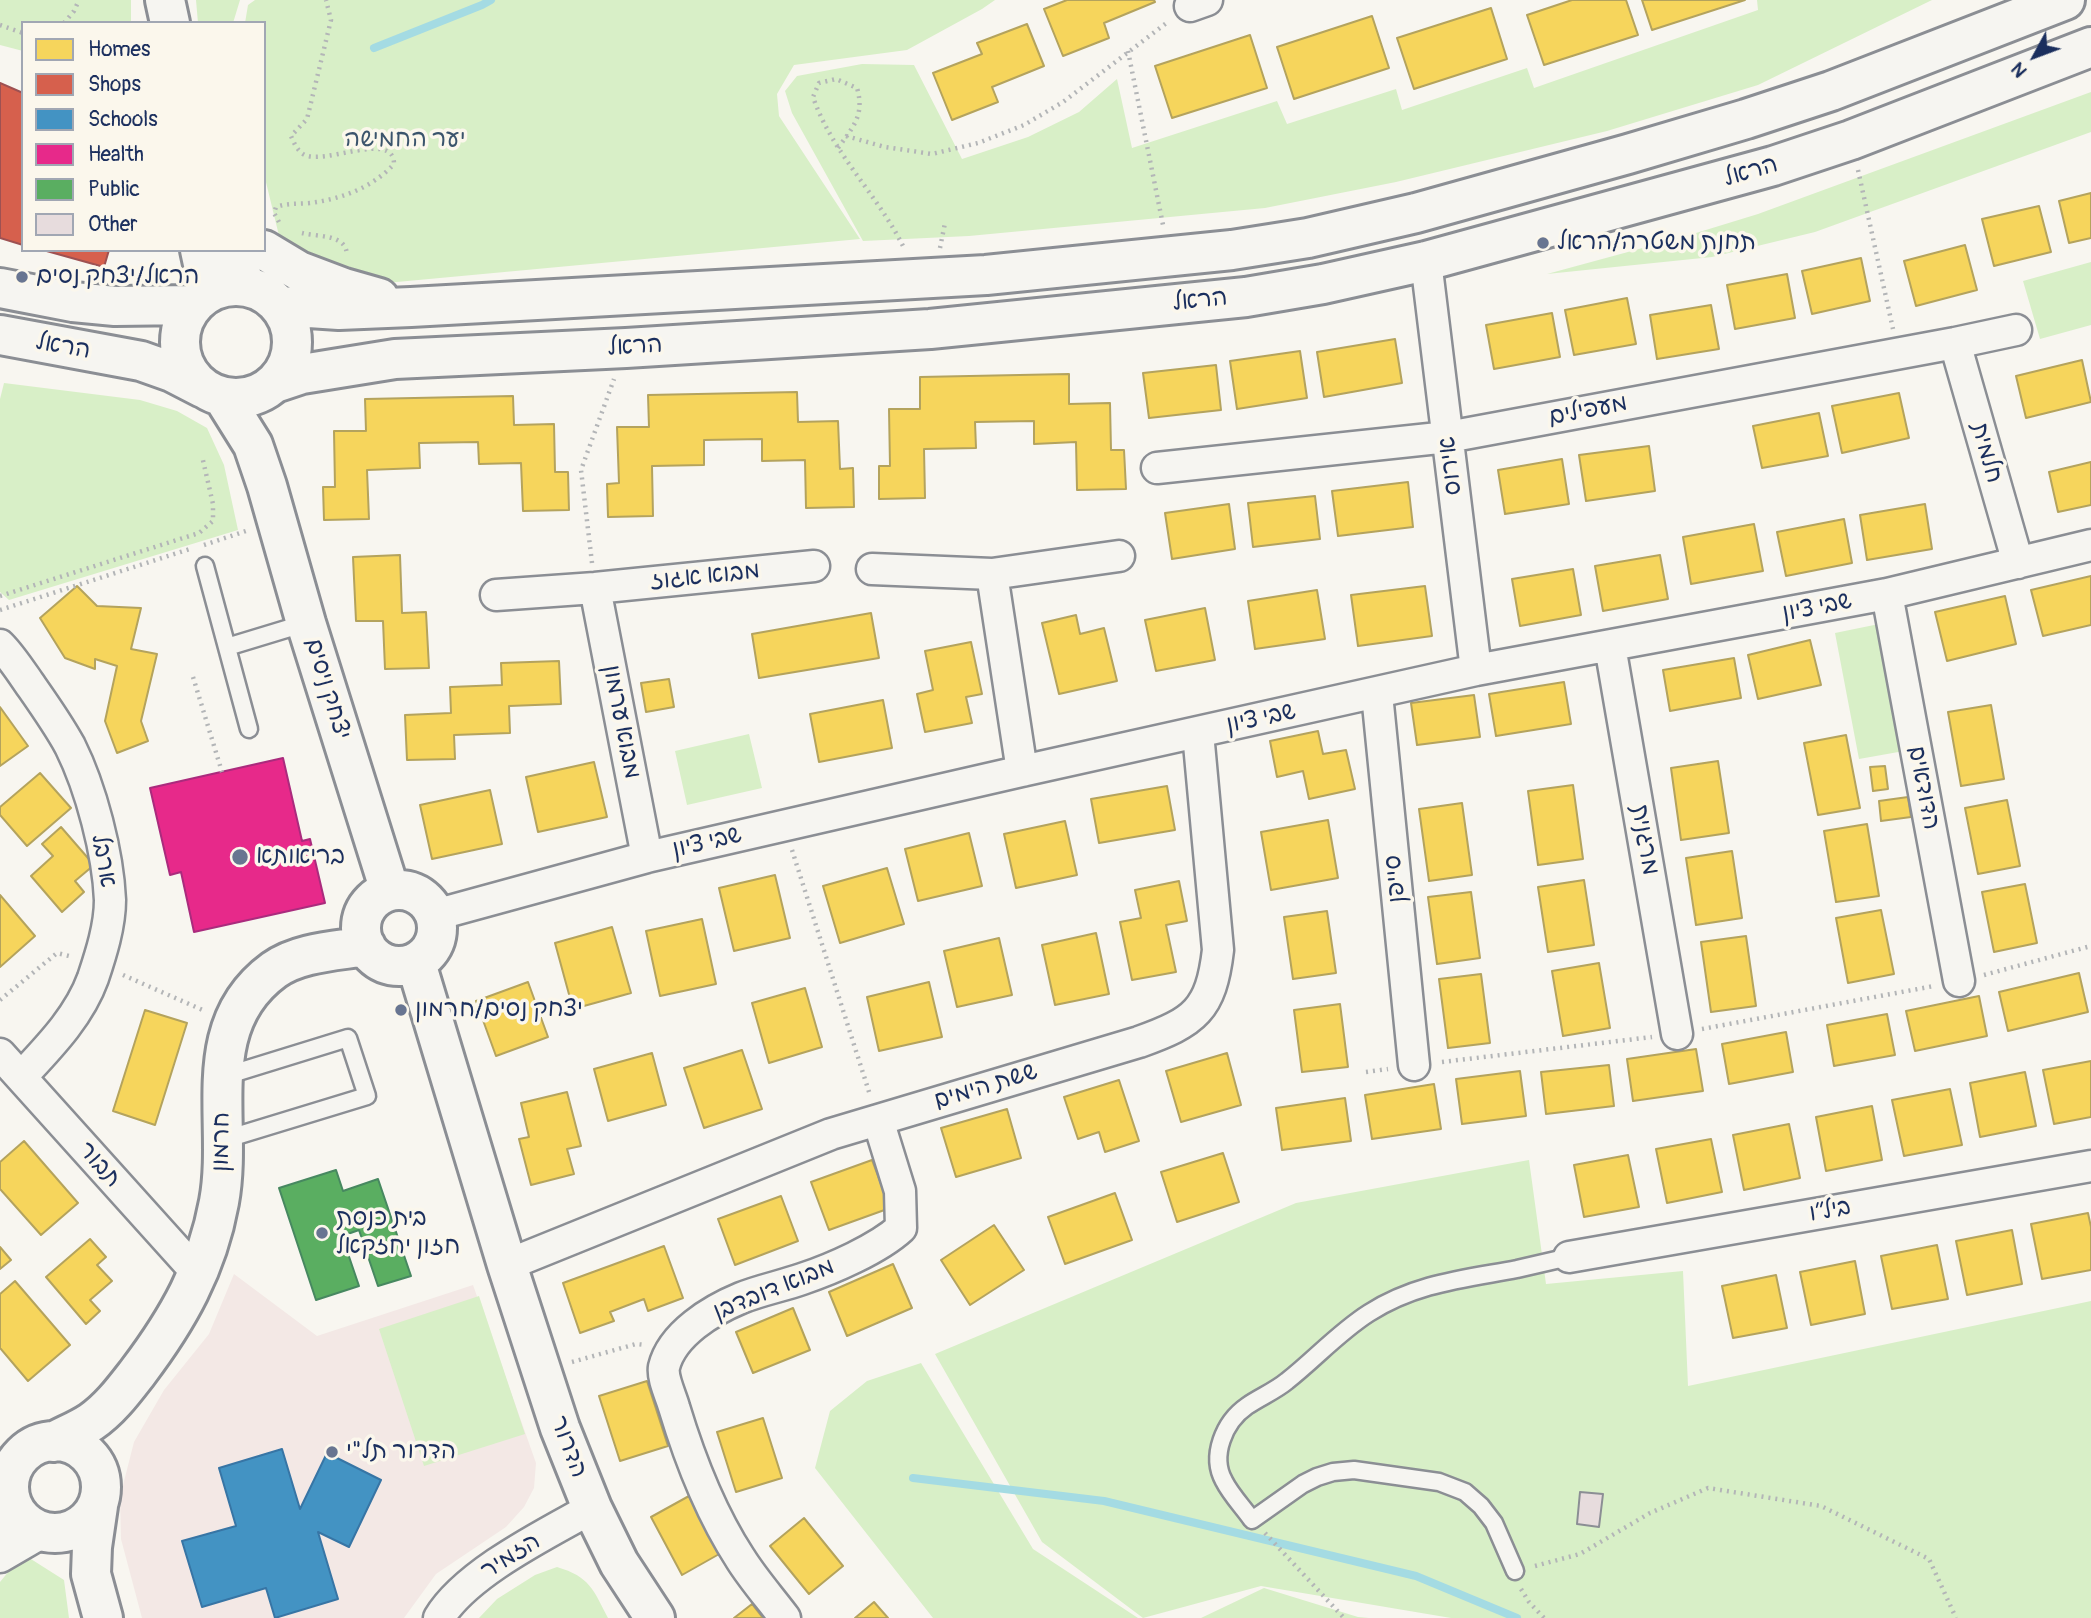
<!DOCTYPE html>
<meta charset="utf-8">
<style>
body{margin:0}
#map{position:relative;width:2091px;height:1618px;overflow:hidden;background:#f8f6f0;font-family:Pangolin,sans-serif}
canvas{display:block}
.legend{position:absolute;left:21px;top:21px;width:245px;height:231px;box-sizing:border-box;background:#fbf7ec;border:2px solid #a1a7b3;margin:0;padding:9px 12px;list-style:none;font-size:21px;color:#1b2f5e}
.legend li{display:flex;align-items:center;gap:14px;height:35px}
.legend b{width:35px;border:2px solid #a1a7b3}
.north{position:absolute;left:2000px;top:21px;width:70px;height:70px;-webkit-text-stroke:5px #fbf7ec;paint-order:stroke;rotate:229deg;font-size:19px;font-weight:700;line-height:28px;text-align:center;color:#1b2f5e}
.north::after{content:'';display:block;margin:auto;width:24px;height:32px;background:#1b2f5e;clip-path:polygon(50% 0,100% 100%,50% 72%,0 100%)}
</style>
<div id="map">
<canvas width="2091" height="1618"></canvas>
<ul class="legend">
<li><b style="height:19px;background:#f6d55c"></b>Homes</li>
<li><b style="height:19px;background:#d6604d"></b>Shops</li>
<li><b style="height:19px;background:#4393c3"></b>Schools</li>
<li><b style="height:19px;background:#e7298a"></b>Health</li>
<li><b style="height:19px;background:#5aae61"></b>Public</li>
<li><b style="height:19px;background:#e7dcdd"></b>Other</li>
</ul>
<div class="north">N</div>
</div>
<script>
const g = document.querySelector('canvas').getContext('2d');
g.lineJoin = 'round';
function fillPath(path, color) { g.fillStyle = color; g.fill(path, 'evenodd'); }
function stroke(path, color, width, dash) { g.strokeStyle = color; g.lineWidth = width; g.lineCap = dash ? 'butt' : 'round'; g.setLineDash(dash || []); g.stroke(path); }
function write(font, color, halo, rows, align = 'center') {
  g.font = font + ' Pangolin,"Playpen Sans Hebrew",sans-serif'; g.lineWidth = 7; g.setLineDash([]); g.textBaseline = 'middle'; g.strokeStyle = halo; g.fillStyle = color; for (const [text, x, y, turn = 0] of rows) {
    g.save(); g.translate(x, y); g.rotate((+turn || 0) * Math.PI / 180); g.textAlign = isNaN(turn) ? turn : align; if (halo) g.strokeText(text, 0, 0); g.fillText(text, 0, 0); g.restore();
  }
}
fillPath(new Path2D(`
 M234,1274L317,1336L473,1285L536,1463L534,1488L524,1507L506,1527L436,1574L404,1618H142L121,1539L120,1497L134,1442L164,1390L209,1334Z`), '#f3e8e5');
fillPath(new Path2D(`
 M0,0H131V23H23V51L0,45Z
 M196,0H240L233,23H198Z
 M255,0H995L982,9L907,50L794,65L777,94L779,116L860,239L386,283L282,248L264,174V23H245L248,5Z
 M1757,0H1932L1758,85L1607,131L1396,182L1265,208L969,236L863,241L792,113L785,91L797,76L862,64L914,65L962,159L1028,137L1079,112L1117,79L1132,148L1277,101L1287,124L1396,89L1402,110L1527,68L1534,88L1758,10Z
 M2091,92V132L1815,232L1712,257L1547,274L1683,237L1758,214Z
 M2091,262V325L2040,339L2023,281Z
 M4,383L140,400L177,411L207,428L224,465L238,530L9,600L0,592V399Z
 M1879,624L1904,751L1859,759L1835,633Z
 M749,734L762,788L687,805L675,751Z
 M1529,1160L1546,1284L1683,1271L1688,1386L2091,1301V1618H1451L1261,1586L1143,1618L1042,1542L935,1354L1296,1203Z
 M479,1296L525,1434L424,1466L379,1329Z
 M921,1363L1033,1549L1138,1618H933L815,1468L830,1411L867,1381Z
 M23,1554L64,1580L69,1618H0V1582Z
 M557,1567C590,1577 593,1589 608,1618H479L497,1599L535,1575Z
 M1264,1588L1358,1617L1369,1618H1201Z`), '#d8efc7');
const homes = new Path2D(`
 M1067,0H1154L1155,2L1104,23L1109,38L1063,56L1044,9Z
 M1572,0H1626L1638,35L1544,65L1527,15Z
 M1642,0H1745L1652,30Z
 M1491,8L1507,59L1414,89L1397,38Z
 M1372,16L1389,68L1294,99L1277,47Z
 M1027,24L1044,66L992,87L998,102L952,120L933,73L982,54L977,43Z
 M1250,35L1267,88L1172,118L1155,66Z
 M2091,193V238L2069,243L2059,201Z
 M2039,206L2051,252L1994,266L1982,219Z
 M1965,245L1977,290L1916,306L1904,261Z
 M1861,258L1870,301L1812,314L1802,271Z
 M1787,274L1795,318L1735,329L1727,285Z
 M1627,298L1636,344L1574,355L1565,310Z
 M1711,305L1719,349L1657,359L1650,315Z
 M1552,313L1560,357L1494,369L1486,325Z
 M1395,339L1402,383L1324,397L1317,352Z
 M1300,351L1307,398L1237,409L1230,361Z
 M2082,360L2091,402L2026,418L2016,376Z
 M1216,365L1221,410L1149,418L1143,373Z
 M1069,374V404L1110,403L1111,450H1124L1126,489L1077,490L1076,442L1034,444V421L975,422L976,448L924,449L925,498L879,499V466H890L889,409H920V377Z
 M797,392L798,422L838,421L840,469L853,468L854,507L806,508L805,460L762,461V439L704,440V465L652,466L653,516L608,517L607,484L619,483L617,427H649L648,395Z
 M1899,393L1909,438L1842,453L1832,406Z
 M513,396L514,425L554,424L555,472H568L569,510L523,511L521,463L479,464L478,442L419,443L420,468L367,470L369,519L324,520L323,487H335L334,431H366L365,399Z
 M1819,413L1828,456L1762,468L1753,426Z
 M1649,446L1655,491L1586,501L1579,455Z
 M1562,459L1569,504L1505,514L1498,470Z
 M2091,462V505L2058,512L2049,472Z
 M1408,482L1413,527L1338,536L1332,491Z
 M1315,496L1320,539L1253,547L1248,503Z
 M1229,504L1235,549L1172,559L1165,513Z
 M1925,504L1932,549L1867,560L1860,515Z
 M1844,519L1852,563L1786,576L1777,532Z
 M1754,524L1763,571L1691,584L1683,537Z
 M400,555L402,613L426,612L429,668L385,669L383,621H356L353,557Z
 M1660,555L1668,599L1603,611L1595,566Z
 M1573,569L1581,615L1520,626L1512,579Z
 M2091,576V625L2043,636L2031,590Z
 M77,586L97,606L141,608L131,649L157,654L141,721L148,741L117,753L105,721L117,666L95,659V669L65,658L40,618Z
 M1425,586L1432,636L1358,646L1351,595Z
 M1317,590L1325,639L1255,649L1248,601Z
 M2005,596L2016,644L1947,661L1935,612Z
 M1205,608L1215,660L1156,671L1145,620Z
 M871,613L879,658L759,678L752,634Z
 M1076,615L1080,634L1104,628L1117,681L1059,694L1042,623Z
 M1810,640L1821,685L1758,699L1748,655Z
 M971,642L982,694L966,697L972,723L925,732L917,694L933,690L925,651Z
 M1734,658L1741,698L1670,711L1663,670Z
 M559,661L561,704L509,706L510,733L454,735L455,759L407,760L405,715L451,713L450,687L502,685L501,663Z
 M669,679L674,707L646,712L641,683Z
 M1564,682L1571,724L1496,736L1489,694Z
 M1474,695L1480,737L1417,745L1411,703Z
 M883,700L892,748L819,762L810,714Z
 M1991,705L2004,779L1961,786L1948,712Z
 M0,707L28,746L0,766Z
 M1318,731L1323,754L1346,750L1355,789L1309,799L1303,771L1277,777L1270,741Z
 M1846,735L1860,808L1818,815L1804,743Z
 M1718,761L1729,833L1681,840L1671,768Z
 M594,762L607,817L538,832L526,777Z
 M1885,766L1888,789L1873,791L1870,767Z
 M40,773L71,808L27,846L0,815V807Z
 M1573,785L1583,859L1538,865L1528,791Z
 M1167,786L1175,830L1099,843L1091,799Z
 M490,790L502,844L432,859L420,805Z
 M1908,797L1911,817L1881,821L1879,801Z
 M2007,800L2020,866L1978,874L1965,808Z
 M1462,803L1472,875L1429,881L1419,809Z
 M1328,820L1338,878L1271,890L1261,832Z
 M1065,821L1077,875L1016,888L1004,834Z
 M1867,824L1879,896L1836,902L1824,831Z
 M61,827L94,865L75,881L84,892L62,912L31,876L53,856L42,844Z
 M969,833L982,886L918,901L905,849Z
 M1732,851L1742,918L1696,925L1686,858Z
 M887,868L904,924L840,943L823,886Z
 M775,875L790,938L734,951L719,888Z
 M1584,880L1594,945L1548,952L1538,887Z
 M1179,881L1187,921L1166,925L1176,972L1132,980L1120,922L1141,918L1135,890Z
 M2025,884L2037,943L1994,952L1982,892Z
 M1471,892L1480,958L1437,964L1428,897Z
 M0,895L35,936L0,967Z
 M1881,910L1894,974L1848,983L1836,918Z
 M1327,911L1336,973L1293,979L1284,917Z
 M702,919L716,984L660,996L646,931Z
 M612,927L631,993L573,1009L555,943Z
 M1096,933L1109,994L1055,1005L1042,945Z
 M1746,936L1756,1006L1711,1012L1701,942Z
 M999,938L1012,995L957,1007L944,951Z
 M1599,963L1610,1028L1563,1036L1552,971Z
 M2079,973L2088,1012L2008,1031L1999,992Z
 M1481,974L1490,1043L1448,1048L1439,979Z
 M528,982L548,1037L496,1056L476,1001Z
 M929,982L942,1037L879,1051L867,997Z
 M805,988L822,1047L769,1063L752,1003Z
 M1979,996L1987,1036L1915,1051L1906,1011Z
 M1340,1004L1348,1067L1302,1072L1294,1010Z
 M145,1010L187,1023L155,1125L113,1111Z
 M1887,1014L1895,1055L1834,1066L1827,1025Z
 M1786,1032L1793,1072L1729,1084L1722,1044Z
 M1696,1049L1703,1091L1633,1101L1627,1059Z
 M742,1050L762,1109L704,1128L684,1068Z
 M652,1053L666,1105L608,1121L594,1069Z
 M1227,1053L1241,1105L1181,1122L1166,1071Z
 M2091,1061V1117L2054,1124L2043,1070Z
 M1609,1065L1614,1106L1546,1114L1541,1072Z
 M1520,1071L1526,1116L1462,1124L1456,1079Z
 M2025,1072L2036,1126L1980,1137L1970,1083Z
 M1119,1080L1139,1141L1105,1152L1099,1132L1078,1139L1064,1097Z
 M1434,1084L1441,1129L1372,1139L1365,1095Z
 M1950,1089L1962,1145L1904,1156L1892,1100Z
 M567,1092L581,1146L567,1149L574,1174L531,1185L519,1139L529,1137L521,1103Z
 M1345,1098L1351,1141L1282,1150L1276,1108Z
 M1872,1106L1882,1160L1826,1171L1816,1117Z
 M1007,1109L1021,1158L956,1177L941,1128Z
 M1789,1124L1800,1178L1744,1190L1733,1135Z
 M1711,1139L1722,1192L1667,1203L1656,1149Z
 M24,1141L78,1203L41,1235L0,1189V1162Z
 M1223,1153L1239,1202L1177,1222L1161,1172Z
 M1628,1155L1639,1207L1584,1217L1574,1165Z
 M872,1160L890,1208L829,1230L811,1182Z
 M1115,1193L1132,1240L1065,1264L1048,1217Z
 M781,1196L798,1241L735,1265L718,1219Z
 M2088,1213L2091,1227V1270L2042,1279L2031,1224Z
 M994,1225L1024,1270L970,1305L941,1260Z
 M2012,1230L2022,1284L1967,1295L1956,1241Z
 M90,1239L106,1257L97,1265L112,1281L90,1300L100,1311L86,1324L46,1277Z
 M1937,1245L1948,1299L1892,1309L1881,1256Z
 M664,1246L683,1298L648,1311L644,1299L610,1312L614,1321L580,1333L563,1283Z
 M0,1247L11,1260L0,1269Z
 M1855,1261L1865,1314L1811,1325L1800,1272Z
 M893,1264L912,1308L847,1336L829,1292Z
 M1776,1275L1787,1328L1733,1338L1722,1286Z
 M15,1281L70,1345L28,1381L0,1348V1294Z
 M793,1308L810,1350L753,1373L736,1332Z
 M647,1381L668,1446L620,1461L599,1396Z
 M763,1418L782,1478L736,1492L717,1432Z
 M689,1496L721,1553L682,1575L651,1517Z
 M804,1518L843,1566L809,1594L770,1546Z
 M874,1602L888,1618H855Z
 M752,1604L763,1618H734Z`);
fillPath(homes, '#f6d55c');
stroke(homes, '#b4a35d', 2);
const shops = new Path2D(`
 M0,83L23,93V245L0,238Z
 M43,250H109L104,267Z`);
fillPath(shops, '#d6604d');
stroke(shops, '#9e5152', 2);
const schools = new Path2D(`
 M282,1449L300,1509L327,1453L381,1480L349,1547L318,1532L338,1599L275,1618L266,1588L202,1607L182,1541L236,1526L219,1468Z`);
fillPath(schools, '#4393c3');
stroke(schools, '#3775a5', 2);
const health = new Path2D(`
 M283,758L302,841L310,839L325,903L194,932L181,872L170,875L150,788Z`);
fillPath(health, '#e7298a');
stroke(health, '#aa2b7d', 2);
const public = new Path2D(`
 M336,1170L343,1191L378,1179L411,1276L378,1286L359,1230L342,1236L359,1286L316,1300L279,1188Z`);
fillPath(public, '#5aae61');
stroke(public, '#478860', 2);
stroke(new Path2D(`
 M374,48L482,5L491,0
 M913,1478L1104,1501L1416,1576L1517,1618`), '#a4dbe3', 8);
const building = new Path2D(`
 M1580,1492L1603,1494L1599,1527L1577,1524Z`);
fillPath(building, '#e7dcdd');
stroke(building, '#8b8e94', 2);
const lane = new Path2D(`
 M205,566L249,729
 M227,647L306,623
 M223,1140L367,1096L348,1038L225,1076
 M1515,1571L1494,1523L1481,1506L1465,1492L1439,1482L1354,1470L1333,1472L1317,1477L1303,1484L1252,1520C1243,1507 1231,1495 1224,1481C1210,1456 1224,1422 1247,1406C1260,1397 1275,1391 1287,1381C1315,1359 1339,1332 1369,1313C1416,1283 1464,1279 1517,1269C1534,1265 1551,1261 1569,1257`);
const street = new Path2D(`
 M1190,6L1207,0
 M1426,261L1476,670
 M1955,343L2018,563
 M1157,468L1448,437L1955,343L2016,330
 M872,569L992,574L1119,556
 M992,574L1022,771
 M595,588L647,857
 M1887,594L1959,981
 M496,595L595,588L814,566
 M0,645C11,656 20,670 29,683C43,703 58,724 70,746C91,788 108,853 110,900C110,926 101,954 93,978C79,1017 48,1048 21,1077
 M1610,646L1677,1034
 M1377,694L1414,1065
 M435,915L647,857L1022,771L1476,670L1887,594L2091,545
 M0,1054L199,1275
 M1569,1257L2091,1166
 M507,1265L831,1134L1139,1042C1195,1022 1211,1010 1218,950L1198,733
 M0,1540L11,1501
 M0,1557L43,1532
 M439,1618C466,1573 546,1534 592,1508
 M785,1618C770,1598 753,1579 740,1558C710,1512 690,1460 674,1407C671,1396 662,1378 664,1367C672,1334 712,1310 741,1298C761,1290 782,1286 802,1279C832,1269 878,1249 901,1228L900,1191L878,1120`);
const secondary = new Path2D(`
 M165,0L170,23
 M200,250L209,292
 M228,250L247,287
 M264,250L299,271L344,288L379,298
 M180 342a56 56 0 1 1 112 0a56 56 0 1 1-112 0Z
 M0,288L73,302L115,306L193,305
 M279,306L339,310L411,307L986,275L1232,250L1308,238L1416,213L1628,154L1746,119L1831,91L2065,0
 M0,335L141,361L172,372L203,388
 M275,383L302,374L395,359L626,348L930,329L1246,297L1323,284L1426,261L1773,166L1851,140L2091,47
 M223,397L253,445L267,486L306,623L390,891
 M361 928a38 38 0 1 1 76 0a38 38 0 1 1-76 0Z
 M416,963L507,1265L560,1428L592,1508L619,1563L655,1618
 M9 1487a46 46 0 1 1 92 0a46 46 0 1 1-92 0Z
 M53,1442C66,1435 79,1430 91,1422C110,1409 124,1390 138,1372C178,1319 207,1268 219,1202C234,1122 196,1027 274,970C299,952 336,951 366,946
 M98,1506L92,1547L91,1574L103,1618`);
stroke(lane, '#8b8e94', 21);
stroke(street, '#8b8e94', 35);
stroke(secondary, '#8b8e94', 44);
stroke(new Path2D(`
 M64,23L74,11L79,0
 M0,25L23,33
 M1128,51L1163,225
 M846,136L885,147L932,154L978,143L1024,125L1063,102L1169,21
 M838,148C853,127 865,115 857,88L836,79L819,83L813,97C832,153 878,195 904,248
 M1858,170L1893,329
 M279,222L274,213L276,207C287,203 298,204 310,203C341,199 372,188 394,164C394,129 322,167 303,154C297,150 294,143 291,136L307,119L331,20L326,0
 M302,233C319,237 347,234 347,256
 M940,248L945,223
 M204,545L249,530
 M592,563L581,470L614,379
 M0,596L199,533L213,521V504L202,456
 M0,610L193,548
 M193,677L222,772
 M792,850L870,1095
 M123,975L205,1011
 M1984,975L2091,946
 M0,1000L57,953L73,957
 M1702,1029L1934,986
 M1442,1062L1652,1037
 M1366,1072L1388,1069
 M572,1362L636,1344L645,1345
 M1265,1533L1344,1618
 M1535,1566L1580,1554L1650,1513L1708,1488L1821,1506L1929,1559L1956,1618
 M1521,1589L1529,1602L1544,1618`), '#b3b5b7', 4.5, [2, 5]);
stroke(lane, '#f6f5f1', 16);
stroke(street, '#f6f5f1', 30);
stroke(secondary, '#f6f5f1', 38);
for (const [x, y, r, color] of [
 [1543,243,7,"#687591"],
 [22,277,7,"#687591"],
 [240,857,9,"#687591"],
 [401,1010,7,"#687591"],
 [322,1233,7,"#687591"],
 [332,1452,7,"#687591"]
]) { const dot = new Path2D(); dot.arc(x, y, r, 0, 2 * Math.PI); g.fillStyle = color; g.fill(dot); stroke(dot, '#fbf7ec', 2.5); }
write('24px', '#3b546c', '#fbf7ec', [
 ["יער החמישה",405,140]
]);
write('24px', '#1b2f5e', '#fbf7ec', [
 ["הראל",1751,172,-16],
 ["הראל",1200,301,-6],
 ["הראל",63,347,10],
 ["הראל",635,347,-3],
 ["מעפילים",1588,411,-11],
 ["חלמית",1986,453,74],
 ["אירוס",1451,466,-97],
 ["מבוא אגוז",705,577,-6],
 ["שבי ציון",1817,608,-11],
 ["יצחק ניסים",327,689,73],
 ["שבי ציון",1261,719,-12],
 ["מבוא ערמון",621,722,79],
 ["הדודאים",1923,788,79],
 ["מרגנית",1644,840,80],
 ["שבי ציון",707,843,-13],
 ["ארבל",103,861,80],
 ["סייפן",1396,879,-96],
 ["ששת הימים",986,1087,-17],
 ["חרמון",222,1142,-89],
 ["תבור",99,1165,48],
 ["ביל״ו",1830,1211,-10],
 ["מבוא דובדבן",774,1290,-22],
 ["הדרור",568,1447,69],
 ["הזמיר",511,1557,-32]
]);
write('24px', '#1b2f5e', '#fbf7ec', [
 ["תחנת משטרה/הראל",1557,243],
 ["הראל/יצחק נסים",36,277],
 ["בריאותא",256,857],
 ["יצחק נסים/חרמון",415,1010],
 ["בית כנסת",336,1219],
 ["חזון יחזקאל",336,1247],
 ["הדרור תל\"י",346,1452]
], 'left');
</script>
